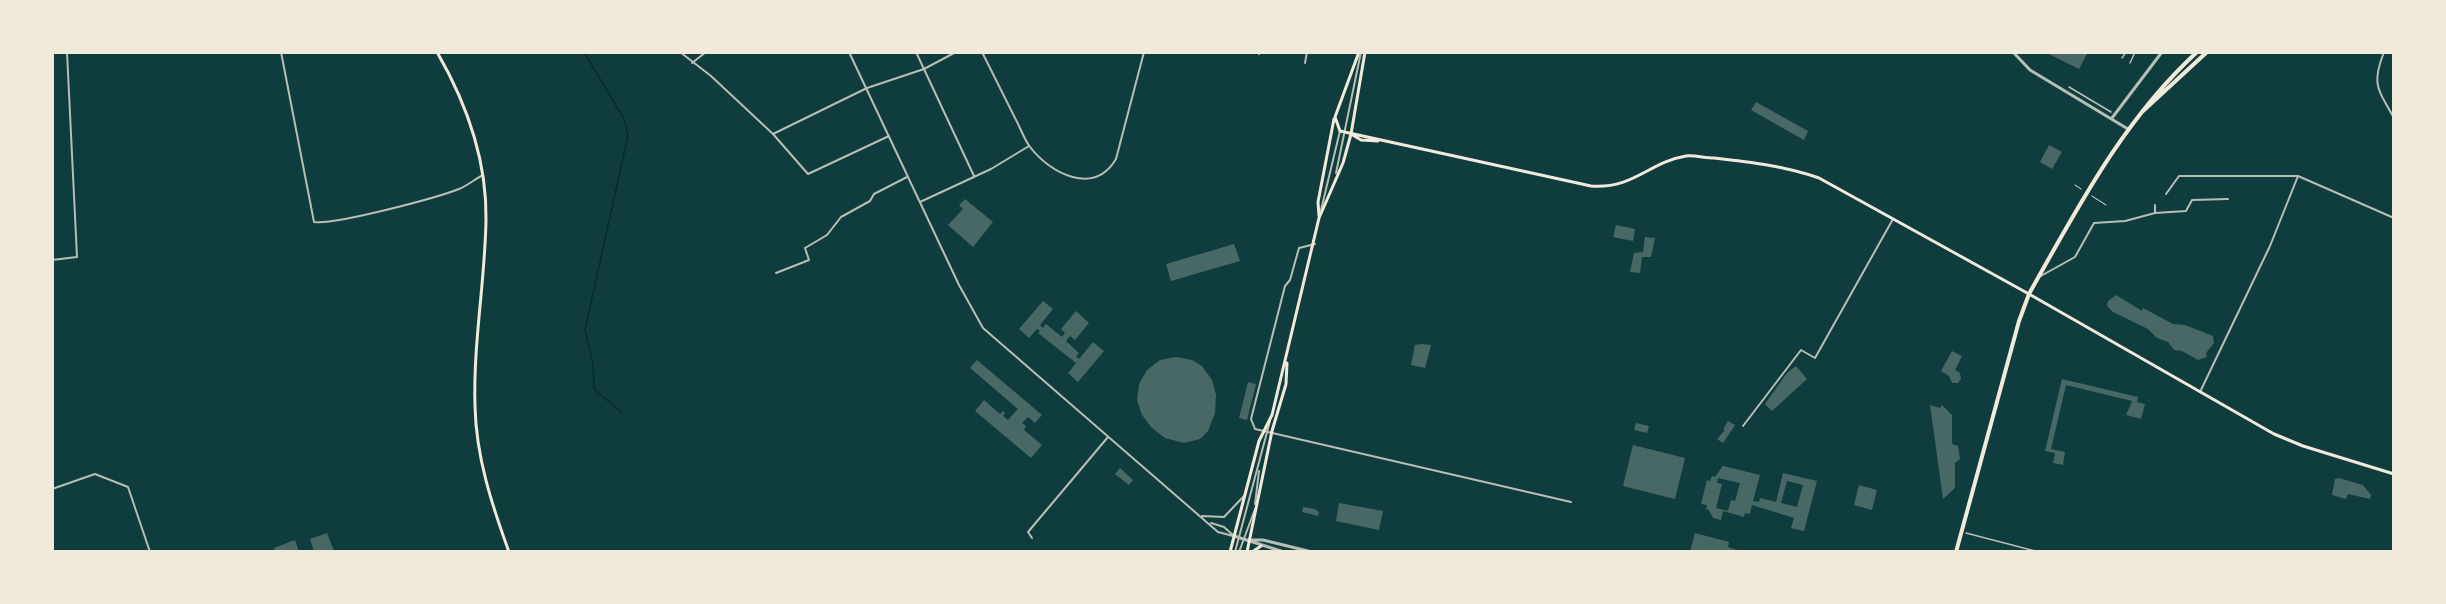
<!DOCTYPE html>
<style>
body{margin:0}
#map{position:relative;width:2446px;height:604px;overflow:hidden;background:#0f3d3e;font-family:Barlow,sans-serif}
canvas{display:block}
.frame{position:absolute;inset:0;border:54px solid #f1e9da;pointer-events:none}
</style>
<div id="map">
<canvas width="2446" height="604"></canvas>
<div class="frame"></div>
</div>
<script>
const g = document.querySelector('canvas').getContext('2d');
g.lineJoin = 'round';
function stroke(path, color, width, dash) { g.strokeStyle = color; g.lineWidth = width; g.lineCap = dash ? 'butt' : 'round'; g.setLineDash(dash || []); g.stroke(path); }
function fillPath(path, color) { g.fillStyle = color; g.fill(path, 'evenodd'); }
stroke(new Path2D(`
 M584,52L624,119L628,135L585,330L593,364L594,389L622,413`), '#0a2a2b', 1.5);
fillPath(new Path2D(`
 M2045,52H2088L2079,69Z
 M1756,102L1808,131L1804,140L1751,110Z
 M2049,145L2062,152L2052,169L2040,162Z
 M965,199L993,222L973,247L948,225L963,209L959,205Z
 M1616,225L1635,229L1633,241L1613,237Z
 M1645,237L1655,238L1651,257H1642L1640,273L1630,272L1634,253L1643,252Z
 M1234,244L1240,261L1171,281L1166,264Z
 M2116,295L2142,311L2143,308L2173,324L2185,325L2213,336L2214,343L2206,353L2207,357L2198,360L2182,351L2174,350L2168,342L2157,338L2148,329L2113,312L2107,306L2108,301Z
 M1043,301L1053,309L1040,325L1043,328L1046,324L1062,337L1065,333L1061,329L1076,311L1089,323L1075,340L1070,336L1066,341L1079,353L1076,356L1079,359L1093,342L1104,351L1078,382L1068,373L1076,363L1038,333L1040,331L1037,329L1029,338L1019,329Z
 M1422,344L1431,345L1425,368L1411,365L1415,345Z
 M1952,351L1962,356L1955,370L1960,373L1961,379L1958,383H1952L1949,376L1941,371Z
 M1176,357L1192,360L1202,366L1212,380L1216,395L1215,413L1208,431L1200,439L1184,443L1165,438L1152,428L1142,415L1137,400L1139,384L1147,370L1160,360Z
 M977,360L1042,415L1035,423L1028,417L1022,423L1026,426L1024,430L1042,445L1031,458L975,411L984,400L1000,414L1003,411L1005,413L1003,416L1008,420L1018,409L970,368Z
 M1796,366L1807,379L1772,411L1765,404L1787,373Z
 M2062,379L2138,397L2137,402L2145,404L2141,419L2126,415L2132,401L2066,385L2051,449L2065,452L2063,465L2053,463L2055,453L2045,451Z
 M1248,382L1256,384L1247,420L1239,418Z
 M1930,405L1940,408L1942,405L1952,415V444L1958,446L1960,459L1955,463V488L1943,499Z
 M1728,421L1735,425L1723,443L1717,439L1725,430L1723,429Z
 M1636,423L1649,426L1647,433L1634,430Z
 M1633,445L1685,458L1675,499L1623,486Z
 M1723,466L1760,475L1753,501L1759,502L1760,498L1776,502L1783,473L1817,481L1804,531L1791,528L1794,518L1752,505L1750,514L1745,513L1744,517L1723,511L1721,520L1713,518L1709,510L1706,509L1707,505L1701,504L1707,480L1710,481L1712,476L1715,477ZM1718,478L1740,483L1735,501L1731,500L1728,511L1716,508L1722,484L1717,483ZM1787,481L1803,485L1797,507L1781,503Z
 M1120,468L1133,480L1129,485L1115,474Z
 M2339,478L2363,485L2371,495L2370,499L2348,494L2346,499L2332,495L2335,479Z
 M1859,485L1877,490L1872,510L1854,505Z
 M1339,503L1383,511L1379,530L1336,521Z
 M1303,507L1315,509L1319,512L1318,516L1302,512Z
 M327,533L334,551L314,552L310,539Z
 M1695,533L1729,542L1728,547L1743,552H1690Z
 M295,540L299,552H275L274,548Z`), '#486865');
stroke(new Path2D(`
 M2075,185L2081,189
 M2092,196L2106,205`), '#f1e9da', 1);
stroke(new Path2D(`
 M2122,58L2126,52
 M2130,63L2135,52
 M2069,87L2111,112
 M1966,533L2039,552`), '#b8beb3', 1.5);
stroke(new Path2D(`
 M281,52L314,222C335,225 436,198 459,189C467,186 475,179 483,175
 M680,52L711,76L773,134L808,174L889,136
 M849,52L959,285L983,328L1218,532L1233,536
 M916,52L974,176
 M982,52C993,74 1004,96 1015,118C1020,127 1024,139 1030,147C1051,174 1094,196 1116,159L1144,52
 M2384,52C2371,85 2378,89 2394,118
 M1259,54V52
 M692,63L706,52
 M1305,63L1307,52
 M773,134L867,88L924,69L956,52
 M1336,173L1361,52
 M2298,176L2394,218
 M2166,194L2179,176H2298L2270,246L2200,392
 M920,202L991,169L1029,146
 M1321,210L1340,131
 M2155,213L2186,211L2192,200L2228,199
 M1315,244L1299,248L1290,280L1285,286L1251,419L1255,429L1571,502
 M52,260L77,257L67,52
 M776,273L809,260L805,248L827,235L841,217L870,201L874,194L907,177
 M2039,277L2075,257L2094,223L2125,221L2155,213V205
 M1743,426L1801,350L1815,358L1893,219
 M52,489L95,474L128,487L150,552
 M1255,504L1259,471
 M1202,516L1224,517L1244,496
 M1211,523L1224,527L1234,536
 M1032,538L1028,532L1108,437
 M1235,552L1270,421
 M1239,552L1255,509`), '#b8beb3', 2);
stroke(new Path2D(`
 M2013,52L2030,70L2128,129
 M2112,118L2162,52
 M1234,536L1284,552
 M1248,540H1263L1312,552`), '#b8beb3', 3);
stroke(new Path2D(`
 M437,52C467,104 487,160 486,220C485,282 473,344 475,406C476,457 492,505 509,552
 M1359,52L1335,117L1340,131L1591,186C1634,189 1649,162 1686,156C1695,155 1705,158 1714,158C1750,162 1785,166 1819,178L2029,294L2274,434L2303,446L2394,474
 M1351,134L1361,140L1378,141
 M1319,216L1318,202L1334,119
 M1230,552L1259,441L1272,415L1319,218L1343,163L1351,134L1365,52
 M1247,552L1272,431L1286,384L1287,363
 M1252,552L1261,546`), '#f1e9da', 3);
stroke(new Path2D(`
 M2143,111L2207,52
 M1956,552L2019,321L2029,294C2078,207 2123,120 2197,52`), '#f1e9da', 4);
</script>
